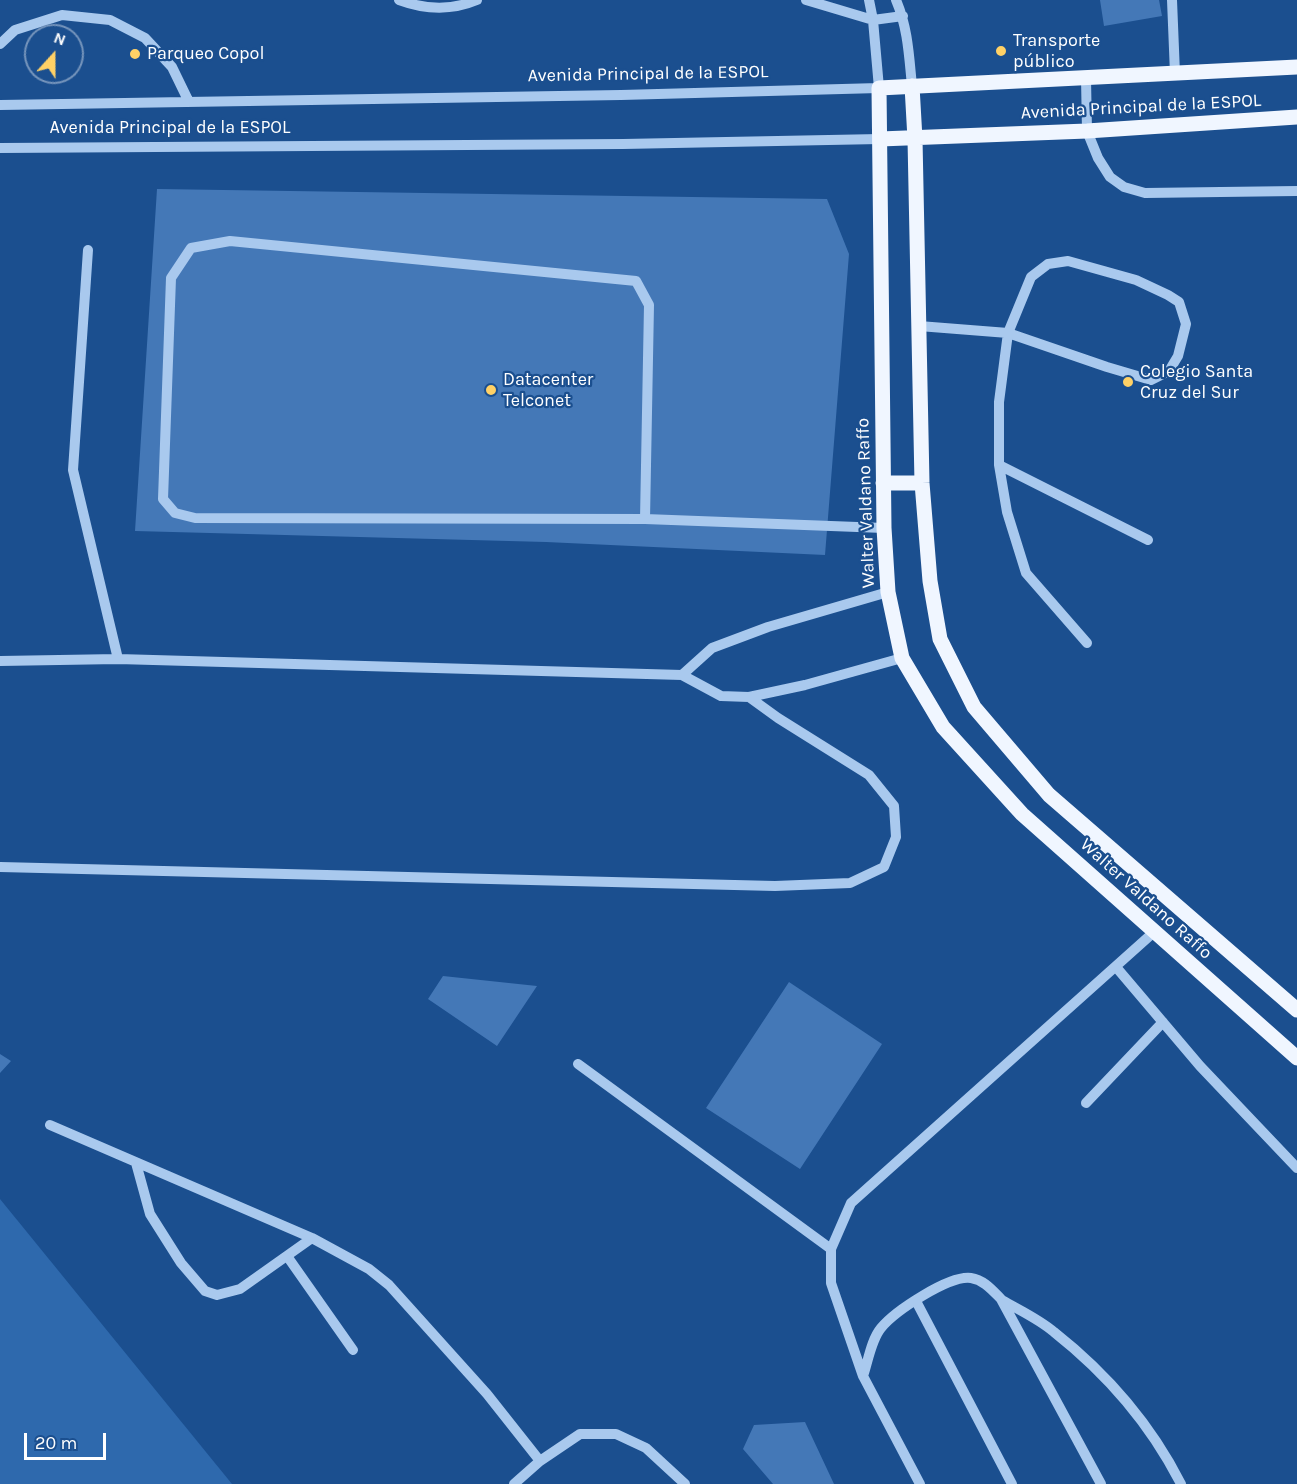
<!DOCTYPE html>
<meta charset="utf-8">
<style>
body{margin:0}
#map{position:relative;width:1297px;height:1484px;overflow:hidden;background:#1b4f8f;font-family:Karla,sans-serif}
canvas{display:block}
.north{position:absolute;left:24px;top:24px;width:60px;height:60px;box-sizing:border-box;background:#1b4f8f;border:2px solid #7695bc;border-radius:50%;rotate:21deg;font-size:16px;font-weight:700;line-height:24px;text-align:center;color:#fff}
.north::after{content:'';display:block;margin:auto;width:21px;height:27px;background:#ffd166;clip-path:polygon(50% 0,100% 100%,50% 72%,0 100%)}
.scale{position:absolute;left:24px;top:1433px;width:82px;height:27px;box-sizing:border-box;border:3px solid #fff;border-top:0;padding-left:8px;font-size:18px;line-height:21px;white-space:nowrap;color:#fff;-webkit-text-stroke:4px #1b4f8f;paint-order:stroke}
</style>
<div id="map">
<canvas width="1297" height="1484"></canvas>
<div class="north">N</div>
<div class="scale">20 m</div>
</div>
<script>
const g = document.querySelector('canvas').getContext('2d');
g.lineJoin = 'round';
function fillPath(path, color) { g.fillStyle = color; g.fill(path, 'evenodd'); }
function stroke(path, color, width, dash) { g.strokeStyle = color; g.lineWidth = width; g.lineCap = dash ? 'butt' : 'round'; g.setLineDash(dash || []); g.stroke(path); }
function write(font, color, halo, rows, align = 'center') {
  g.font = font + ' Karla,sans-serif'; g.lineWidth = 4.5; g.setLineDash([]); g.textBaseline = 'middle'; g.strokeStyle = halo; g.fillStyle = color; for (const [text, x, y, turn = 0] of rows) {
    g.save(); g.translate(x, y); g.rotate((+turn || 0) * Math.PI / 180); g.textAlign = isNaN(turn) ? turn : align; if (halo) g.strokeText(text, 0, 0); g.fillText(text, 0, 0); g.restore();
  }
}
fillPath(new Path2D(`
 M0,1199L232,1484H0Z`), '#2e69ad');
fillPath(new Path2D(`
 M1100,0H1159L1162,16L1104,26Z
 M157,189L827,199L849,254L825,555L546,542L135,531Z
 M443,976L537,986L497,1046L428,999Z
 M789,982L882,1044L800,1169L706,1108Z
 M0,1054L11,1061L0,1073Z
 M805,1422L834,1484H773L743,1449L754,1425Z`), '#4478b7');
stroke(new Path2D(`
 M399,0C426,10 451,11 477,0
 M806,0L873,20L903,16
 M896,0C908,28 909,56 912,86
 M1172,0L1175,74
 M0,44L15,30L62,15L110,20L145,38L172,67L189,102
 M1086,78L1087,131L1098,158L1110,177L1124,187L1145,193L1297,191
 M0,105L621,95L879,88L873,20L869,0
 M0,148L623,144L880,139
 M88,250L73,470L118,659
 M919,326L1008,333L1107,367L1151,380L1169,371L1178,356L1186,324L1179,302L1168,295L1136,280L1068,261L1048,264L1031,277L1008,333L999,402V465L1007,512L1026,573L1087,643
 M999,465L1148,540
 M645,519L649,305L636,281L230,241L191,248L171,278L163,499L175,513L195,518L645,519L884,528
 M0,661L118,659L682,675L721,696L749,697L805,685L902,658
 M682,675L712,648L768,627L888,592
 M0,867L775,886L850,883L884,867L896,837L894,806L869,775L778,718L749,697
 M1116,967L1200,1066L1297,1168
 M578,1064L831,1249
 M1086,1103L1163,1022
 M50,1125L312,1238L369,1269L389,1285L487,1394L540,1461
 M136,1163L150,1214L181,1263L205,1291L217,1295L240,1289L312,1238
 M287,1256L353,1350
 M1002,1300C1019,1310 1039,1319 1054,1332C1106,1373 1151,1425 1181,1484
 M916,1301L1012,1484
 M863,1376C868,1362 871,1340 881,1328C895,1311 949,1275 971,1278C984,1280 992,1290 1001,1299L1101,1484
 M514,1484L540,1461L580,1434H616L646,1448L685,1484
 M920,1484L863,1376L831,1283V1249L851,1203L1154,932`), '#a9c9ee', 10);
stroke(new Path2D(`
 M1297,67L879,88L884,528L888,592L902,658L943,727L1022,814L1297,1058
 M912,86L915,139L922,483L930,581L940,639L974,707L1049,795L1297,1010
 M880,139L1087,131L1297,117
 M883,483H922`), '#f0f6ff', 15);
for (const [x, y, r, color] of [
 [1001,51,6,"#ffd166"],
 [135,54,6,"#ffd166"],
 [1128,382,6,"#ffd166"],
 [491,390,6,"#ffd166"]
]) { const dot = new Path2D(); dot.arc(x, y, r, 0, 2 * Math.PI); g.fillStyle = color; g.fill(dot); stroke(dot, '#1b4f8f', 2); }
write('18px', '#fff', '#1b4f8f', [
 ["Transporte",1013,41],
 ["público",1013,62],
 ["Parqueo Copol",147,54],
 ["Colegio Santa",1140,372],
 ["Cruz del Sur",1140,393],
 ["Datacenter",503,380],
 ["Telconet",503,401]
], 'left');
write('18px', '#fff', '#1b4f8f', [
 ["Avenida Principal de la ESPOL",648,74,-1],
 ["Avenida Principal de la ESPOL",1141,107,-3],
 ["Avenida Principal de la ESPOL",170,128],
 ["Walter Valdano Raffo",866,503,-92],
 ["Walter Valdano Raffo",1146,899,42]
]);
</script>
